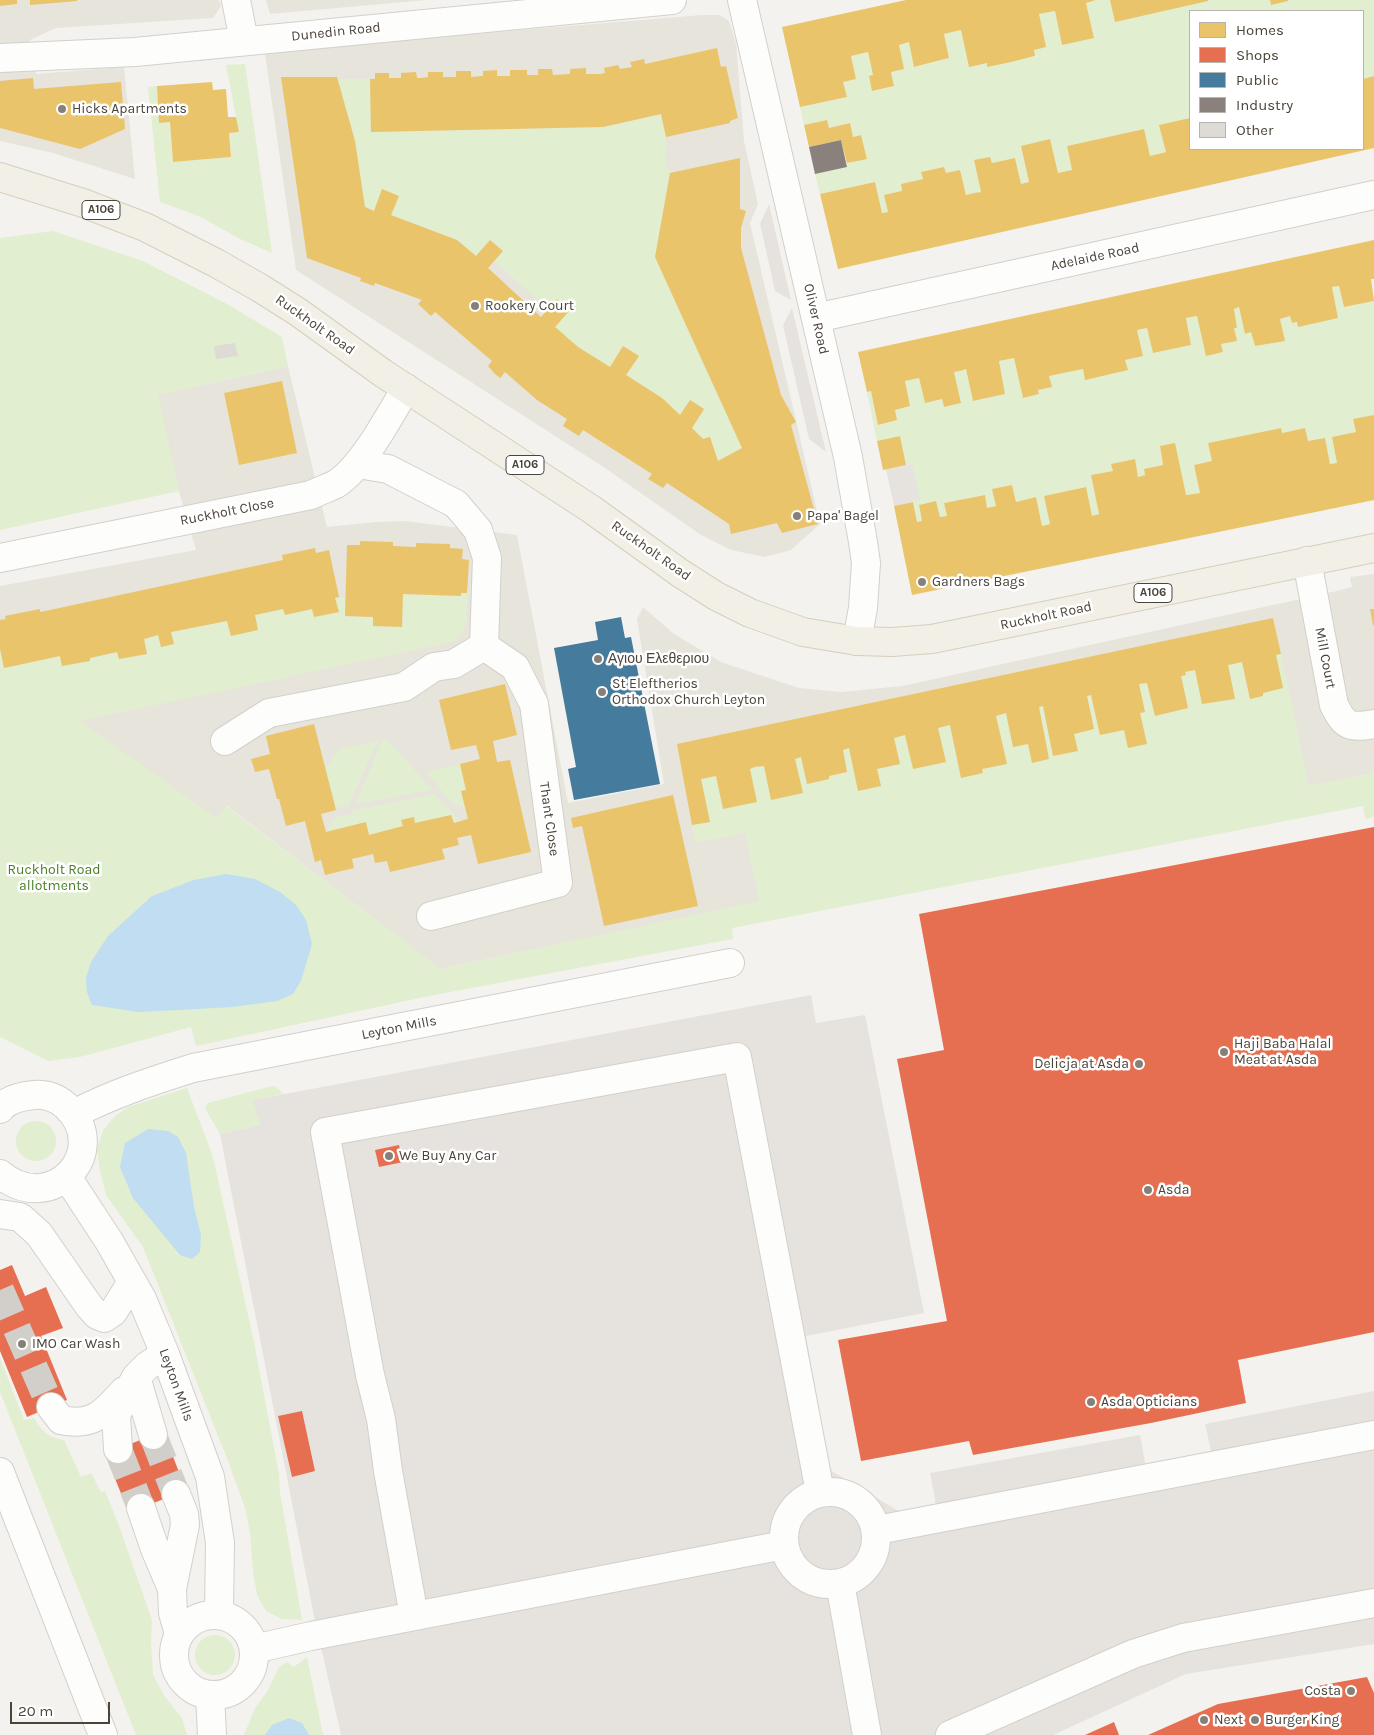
<!DOCTYPE html>
<meta charset="utf-8">
<style>
body{margin:0}
#map{position:relative;width:1374px;height:1735px;overflow:hidden;background:#f4f2ee;font-family:Karla,sans-serif}
canvas{display:block}
.legend{position:absolute;left:1189px;top:10px;width:175px;height:140px;box-sizing:border-box;background:#fff;border:1px solid #b7b4b0;margin:0;padding:6px 9px;list-style:none;font-size:15px;color:#4b4439}
.legend li{display:flex;align-items:center;gap:10px;height:25px}
.legend b{width:25px;border:1px solid #b7b4b0}
.scale{position:absolute;left:10px;top:1702px;width:100px;height:22px;box-sizing:border-box;border:2px solid #4b4439;border-top:0;padding-left:6px;font-size:15px;line-height:18px;white-space:nowrap;color:#4b4439;-webkit-text-stroke:4px #fff;paint-order:stroke}
</style>
<div id="map">
<canvas width="1374" height="1735"></canvas>
<ul class="legend">
<li><b style="height:14px;background:#e9c46a"></b>Homes</li>
<li><b style="height:14px;background:#e76f51"></b>Shops</li>
<li><b style="height:14px;background:#457b9d"></b>Public</li>
<li><b style="height:14px;background:#8a817c"></b>Industry</li>
<li><b style="height:14px;background:#dedbd6"></b>Other</li>
</ul>
<div class="scale">20 m</div>
</div>
<script>
const g = document.querySelector('canvas').getContext('2d');
g.lineJoin = 'round';
function fillPath(path, color) { g.fillStyle = color; g.fill(path, 'evenodd'); }
function stroke(path, color, width, dash) { g.strokeStyle = color; g.lineWidth = width; g.lineCap = dash ? 'butt' : 'round'; g.setLineDash(dash || []); g.stroke(path); }
function write(font, color, halo, rows, align = 'center') {
  g.font = font + ' Karla,sans-serif'; g.lineWidth = 5; g.setLineDash([]); g.textBaseline = 'middle'; g.strokeStyle = halo; g.fillStyle = color; for (const [text, x, y, turn = 0] of rows) {
    g.save(); g.translate(x, y); g.rotate((+turn || 0) * Math.PI / 180); g.textAlign = isNaN(turn) ? turn : align; if (halo) g.strokeText(text, 0, 0); g.fillText(text, 0, 0); g.restore();
  }
}
fillPath(new Path2D(`
 M0,0H219L221,6L213,18L56,28L30,40L36,74L124,67L135,179L53,153L0,141Z
 M266,0H427L270,14Z
 M702,15H720L729,21L736,43L744,141L758,204L750,223L820,524L791,550L765,557L731,550L701,535L602,466L296,270L265,54L352,44Z
 M288,366L327,527L376,522L405,521L517,535L568,803L664,784L637,619L643,607L674,634L721,662L799,688L841,692L902,686L1337,591L1352,587L1350,577L1374,574V773L440,969L227,806L216,819L79,721L0,670V586L196,550L179,491L157,395Z`), '#e7e4dc');
fillPath(new Path2D(`
 M1096,0H1110L1152,13L1211,0H1270L1271,5L1291,0H1374V78L1373,76L1363,79V11H1190V119V118L1160,125L1166,152L1150,156L1143,129L1067,146L1072,170L1058,173L1050,140L1021,146L1029,182L1021,184L1015,158L992,163L990,157L974,161L981,192L966,195L960,170L946,173L944,167L922,172L923,179L901,184L902,191L888,212L882,213L875,182L820,194L815,174L847,167V163L867,158L861,135L853,137L849,123L829,128L827,120L804,125L800,107L846,97L843,82L856,79L851,56L868,52L873,75L869,77L873,91L894,86L891,72L899,45L909,42L915,67L949,58L944,34L961,30L969,66L987,63V66L1035,57L1034,50L1039,14L1055,11L1062,45L1094,37L1086,3Z
 M245,64L272,253L240,239L201,217L160,202L148,87L157,86L160,123L170,122L173,162L231,157L229,133L239,132L226,65Z
 M337,79H370L371,132L603,127L661,114L666,137L665,160L670,173L655,257L742,448L718,461L710,437L703,439L692,428L704,409L690,400L680,415L662,398L626,375L638,356L624,346L610,367L578,347L555,327L570,310L557,299L548,309L494,261L490,240L476,256L365,207L355,141Z
 M53,231L143,261L227,304L282,337L288,366L158,395L179,491L0,530V238Z
 M1339,286L1344,307L1374,301V415L1353,419L1356,432L1332,437L1337,463L1330,464L1325,438L1308,441L1305,428L1282,433L1280,428L1208,443L1212,461L1194,465L1200,493L1186,495L1160,446L1163,465L1144,469L1145,475L1138,477L1134,459L1112,464L1113,471L1091,475L1099,514L1092,516L1085,487L1045,496L1050,524L1042,526L1036,498L1016,502L1012,485L993,489L996,506L987,508L985,495L944,503L947,516L940,517L936,501L919,505L922,521L917,522L913,502L919,500L911,464L906,465L900,436L877,441L867,392L871,391L879,425L897,420L895,410L910,406L905,381L919,378L925,403L942,399L944,407L961,403L954,372L966,369L973,401L1005,394L999,361L1014,358L1023,397L1039,394L1038,390L1051,387L1049,376L1083,369L1085,379L1127,370L1125,360L1143,355L1137,330L1147,328L1153,353L1191,345L1186,318L1197,316L1206,355L1223,352L1221,344L1237,341L1234,328L1237,327L1234,309L1239,307L1245,334L1251,332L1255,346L1284,341L1280,319L1290,316L1292,323L1316,322L1338,318L1332,287Z
 M461,593H467C467,612 470,631 453,642L80,721L216,818L226,806L441,969L759,901L745,833L695,843L692,825L709,822L701,779L716,776L723,809L750,769L764,766L802,793L795,759L801,757L807,784L829,779V776L847,772L843,750L849,748L858,791L881,786L877,769L900,764L894,738L905,735L913,769L945,763L938,728L950,725L961,777L983,773L982,769L1007,764L996,716L1006,713L1013,747L1028,744L1032,763L1049,758L1039,707L1043,706L1053,756L1077,751L1074,734L1094,729L1087,696L1091,695L1100,735L1124,730L1128,748L1147,744L1140,713L1145,712L1139,684L1147,683L1155,716L1188,708L1181,676L1185,675V672L1195,670L1202,704L1235,699L1228,665L1242,662L1250,699L1263,696V693L1283,688L1276,655L1281,654L1309,786L1374,773V817L1365,819L1363,806L732,928L733,939L429,996L196,1046L191,1027L80,1057L48,1061L0,1037V670L3,671L0,668V649L4,668L60,656L62,666L90,661V658L117,652L119,659L147,654L144,639L158,635L161,647L174,644L171,632L227,621L231,636L258,630L255,615L283,609L285,615L312,609L315,617L338,612L335,598L345,597V616L373,617V626L402,627L403,594L461,596Z
 M387,739L430,787V790L356,804L382,741Z
 M378,741L348,806L335,808L325,769L339,749Z
 M460,764L466,790L461,791L465,809L449,800L427,772Z
 M434,794L459,819L460,821L454,823L451,815L415,823L413,817L401,820L403,826L369,835L366,822L326,832L336,817L352,814V811Z
 M272,1086L277,1087L283,1094L254,1100L260,1125L220,1134L205,1108L208,1103Z
 M187,1088L213,1157L254,1342L279,1474L280,1492L302,1620L282,1619L266,1611L257,1595L253,1572L250,1533L245,1508L228,1461L143,1247L106,1195L100,1171L97,1148L103,1131L114,1117L128,1107Z
 M16 1141a20 20 0 1 1 40 0a20 20 0 1 1-40 0Z
 M0,1358L24,1420L34,1418C41,1431 49,1438 64,1440L81,1477L91,1473L101,1492L105,1491L118,1523L152,1620L151,1644L153,1675L165,1697L182,1718L187,1735H136L0,1392Z
 M195 1655a20 20 0 1 1 40 0a20 20 0 1 1-40 0Z
 M307,1657L323,1735H244L255,1708L267,1692L279,1667L287,1662L294,1667Z`), '#e1eecf');
fillPath(new Path2D(`
 M769,204L791,300L775,291L760,224Z
 M792,308L826,452L809,439L783,325Z
 M912,464L920,500L894,506L886,469Z
 M811,995L816,1023L865,1015L924,1313L806,1336L830,1470L907,1516L937,1510L930,1473L1140,1435L1146,1468L1212,1455L1205,1424L1374,1391V1644L1186,1674L1053,1735H341L314,1616L220,1134L260,1125L253,1100Z`), '#e6e3df');
fillPath(new Path2D(`
 M226,874L255,879L280,892L296,905L306,920L312,944L301,981L293,994L277,1001L232,1007L180,1010L138,1012L92,1005L87,992L86,978L91,962L108,936L152,896L194,880Z
 M148,1129L168,1131L178,1137L186,1153L194,1207L201,1235L200,1252L192,1259L180,1255L133,1198L120,1167L125,1143Z
 M289,1718L302,1723L309,1735H265L272,1725Z`), '#c0ddf1');
fillPath(new Path2D(`
 M0,0H17V4L0,6Z
 M30,0H77V1L30,5Z
 M906,0H1096L1086,3L1094,38L1062,45L1055,11L1039,14L1046,47L1034,50L1035,56L1011,62L987,67V63L969,67L961,30L944,34L949,58L937,61L914,67L909,42L899,45L904,69L891,72L894,86L872,91L869,76L873,75L868,52L851,56L856,79L843,82L847,97L800,107L782,27Z
 M1110,0H1208V1L1115,22Z
 M1270,0H1288V1L1271,5Z
 M717,48L721,67L726,66L738,118L730,121V123L666,137L661,114L603,127L371,132L370,79H375V73H389V78H401V73L416,72L417,78H421L428,77V72H443V77H456V71H471V77L483,76V71L497,70V76H510V70H527V75H538V69H552L553,75L570,74V69L586,68V74H600L605,73L604,68L618,65L620,69L632,67L630,62L644,59L645,64Z
 M1374,76V148L838,269L820,194L875,182L882,213L888,212L884,195L902,191L901,184L923,179L921,172L944,167L946,173L960,170L966,195L974,193L981,192L974,160L990,157L992,163L1015,158L1021,184L1029,182L1021,146L1050,139L1058,173L1072,170L1067,146L1144,129L1150,156L1166,152L1159,125L1190,118V149H1363V79Z
 M281,77H337L355,141L365,207L374,211L382,189L399,196L391,215L457,240L476,256L490,240L503,251L488,268L541,317L557,299L570,310L555,327L578,347L610,367L623,346L639,356L626,375L662,398L680,415L690,400L704,409L692,428L703,439L710,437L718,461L742,448L655,257L670,173L740,158V209L746,211L741,228V248L781,395L796,422L791,425L818,524L782,533L777,523L731,534L729,524L667,483L663,488L648,479L652,474L583,430L579,436L563,426L567,419L537,400L505,372L500,378L494,373L488,366L492,361L435,312L431,316L418,304L422,300L375,283L374,286L360,281L361,278L307,258Z
 M33,78L34,89L121,82L125,129L80,149L0,128V81Z
 M212,82L213,90L226,89L228,117H236L239,132L229,133L231,157L173,162L170,122L159,123L157,86Z
 M827,120L829,128L850,123L853,137L861,135L867,159L847,163L841,140L809,147L804,125Z
 M1374,240V279H1371L1374,301L1344,307L1339,286L1332,287L1338,318L1298,327L1297,322L1292,323L1290,316L1280,319L1285,341L1255,346L1251,332L1245,334L1239,307L1234,309L1237,328H1234L1237,341L1221,344L1223,352L1206,356L1197,316L1186,318L1191,345L1153,353L1147,328L1137,330L1143,356L1125,360L1128,370L1085,380L1083,369L1049,376L1052,387L1038,390L1039,394L1023,398L1014,358L999,361L1005,394L973,401L966,369L960,371L954,372L961,403L944,407L942,399L925,403L919,378L905,381L910,406L895,410L897,420L878,425L871,391L867,392L858,352Z
 M282,381L297,453L239,465L224,393Z
 M1374,415V500L912,595L894,506L913,502L917,522L922,521L919,505L936,501L940,517L947,516L944,503L985,495L987,508L996,506L992,489L1012,485L1016,502L1036,497L1042,526L1050,524L1044,496L1086,487L1092,516L1099,514L1091,475L1113,471L1111,464L1135,459L1138,477L1145,475L1144,469L1163,465L1160,446L1175,443L1186,495L1200,493L1194,465L1212,461L1208,443L1281,428L1282,433L1305,428L1308,441L1325,438L1330,464L1337,463L1332,437L1356,432L1353,419Z
 M900,436L906,465L883,470L877,441Z
 M360,541L393,542V546L416,547V543L450,544V548L463,549L462,559L469,560L467,593H461V596L403,594L402,627L373,626V617L345,616L347,545H360Z
 M315,548L316,553L329,550L339,597L335,598L339,612L314,617L312,609L285,615L283,609L255,615L258,630L231,636L227,621L171,632L174,644L161,647L158,635L144,639L147,654L119,659L117,652L90,658V661L62,666L60,656L4,668L0,649V620L6,619L5,616L40,609V612L50,610L283,560L282,555Z
 M1370,609H1374V625H1373Z
 M1273,618L1281,654L1276,655L1283,688L1263,693V696L1250,699L1242,662L1228,665L1235,699L1202,704L1195,670L1185,672L1186,675L1181,676L1188,708L1155,716L1147,683L1139,684L1145,712L1140,713L1147,744L1128,748L1124,730L1100,735L1091,695L1087,696L1094,729L1074,734L1078,751L1053,756L1043,706L1039,707L1049,759L1032,763L1028,744L1013,747L1006,713L996,716L1007,764L982,769L983,773L961,778L950,725L938,728L946,762L913,769L905,735L894,738L900,764L877,769L881,786L858,791L849,748L843,750L847,772L829,776V779L807,784L801,757L795,759L803,793L771,800L764,766L754,767L750,769L757,802L723,809L716,776L701,779L710,822L692,825L677,744Z
 M505,684L517,735L493,741L497,762L510,760L531,852L478,864L471,835L457,838L459,845L442,849L445,859L390,872L387,861L375,863L373,854L352,859L354,868L325,875L321,860L315,862L305,821L286,826L279,799H277L269,769L255,772L251,759L270,754L266,736L314,724L336,810L321,814L326,832L366,822L369,835L403,826L401,820L414,817L415,823L451,815L454,823L468,819L461,791L466,790L460,764L480,759L476,745L451,750L439,700Z
 M673,795L698,906L604,926L582,826L573,828L571,818Z`), '#e9c46a');
fillPath(new Path2D(`
 M1374,827V1332L1238,1360L1246,1403L1151,1423L973,1455L969,1441L861,1461L838,1340L947,1321L897,1059L944,1050L919,914Z
 M399,1145L403,1162L379,1167L375,1150Z
 M12,1265L25,1296L46,1287L63,1328L41,1336L67,1400L27,1417L0,1351V1270Z
 M302,1411L315,1471L292,1477L278,1416Z
 M163,1431L186,1490L129,1513L105,1454Z
 M1367,1677L1374,1693V1735H1148L1218,1704Z
 M1114,1722L1119,1735H1085Z`), '#e76f51');
fillPath(new Path2D(`
 M621,617L625,638L631,637L660,784L574,800L568,769L576,767L554,648L598,640L595,622Z`), '#457b9d');
fillPath(new Path2D(`
 M841,140L847,167L815,174L809,147Z`), '#8a817c');
fillPath(new Path2D(`
 M235,343L238,356L216,359L214,346Z`), '#dedbd6');
stroke(new Path2D(`
 M0,1290L51,1407
 M153,1435L176,1494
 M118,1449L141,1508`), '#d2cfca', 28, [28, 14]);
const minor = new Path2D(`
 M236,0L244,41
 M742,0L848,457L863,542L866,563L863,608L857,641
 M0,58L135,52L672,0
 M816,318L1374,195
 M358,464L388,469L456,504L478,530L487,558L484,646
 M0,558L311,495C319,491 328,488 336,484C362,468 390,415 406,388
 M1307,561L1334,705C1345,727 1350,728 1374,724
 M225,741L269,713L404,687L434,667L454,664L484,646
 M431,916L558,883L534,704L515,667L484,646
 M0,1109C8,1099 22,1096 34,1095C46,1094 57,1098 66,1106C113,1150 52,1218 0,1174
 M74,1114C112,1094 152,1081 193,1068L730,963
 M67,1177L109,1241L142,1299L165,1354L210,1477L220,1543L219,1614
 M0,1214L20,1217L39,1234L89,1306L97,1315L104,1318L113,1312L132,1282
 M136,1377L153,1435
 M51,1407L61,1420C93,1427 104,1413 124,1391
 M118,1449L116,1415L136,1377L147,1366L165,1354
 M0,1472L103,1735
 M784 1538a46 46 0 1 1 92 0a46 46 0 1 1-92 0Z
 M141,1508L155,1549L172,1589L173,1613L179,1634
 M877,1530L1374,1435
 M840,1583L867,1735
 M172,1589L185,1525L184,1514L176,1494
 M174 1655a40 40 0 1 1 80 0a40 40 0 1 1-80 0Z
 M414,1616L388,1471L381,1419L370,1375L325,1132L737,1057L820,1492
 M254,1649L311,1636L784,1545
 M210,1695L212,1735
 M950,1735L1133,1654L1183,1638L1374,1603`);
const major = new Path2D(`
 M0,177L83,203L145,227L216,263L260,288L298,312L384,374L591,509L680,573L716,596L750,613L803,632L857,641L892,642L932,639L1374,548`);
stroke(minor, '#d2d0cb', 30);
stroke(major, '#d6cebb', 30);
stroke(minor, '#fdfdfc', 28);
stroke(major, '#f2efe6', 28);
for (const [x, y, r, color] of [
 [62,109,5,"#868178"],
 [475,306,5,"#868178"],
 [797,516,5,"#868178"],
 [922,582,5,"#868178"],
 [598,659,5,"#868178"],
 [602,692,5,"#868178"],
 [1224,1052,5,"#868178"],
 [1139,1064,5,"#868178"],
 [389,1156,5,"#868178"],
 [1148,1190,5,"#868178"],
 [22,1344,5,"#868178"],
 [1091,1402,5,"#868178"],
 [1351,1691,5,"#868178"],
 [1204,1720,5,"#868178"],
 [1255,1720,5,"#868178"]
]) { const dot = new Path2D(); dot.arc(x, y, r, 0, 2 * Math.PI); g.fillStyle = color; g.fill(dot); stroke(dot, '#fff', 2); }
for (const [x, y, w] of [
 [101,210,38],
 [525,465,38],
 [1153,593,38]
]) { const box = new Path2D(); box.roundRect(x - w / 2, y - 9.5, w, 19, 4); g.fillStyle = '#fff'; g.fill(box); stroke(box, '#4b4439', 1); }
write('bold 12px', '#4b4439', null, [
 ["A106",101,210],
 ["A106",525,465],
 ["A106",1153,593]
]);
write('14px', '#4b4439', '#fff', [
 ["Dunedin Road",336,32,-6],
 ["Adelaide Road",1095,257,-12],
 ["Oliver Road",816,319,77],
 ["Ruckholt Road",315,325,35],
 ["Ruckholt Close",227,512,-11],
 ["Ruckholt Road",651,551,35],
 ["Ruckholt Road",1046,616,-12],
 ["Mill Court",1325,658,79],
 ["Thant Close",549,819,82],
 ["Leyton Mills",399,1028,-11],
 ["Leyton Mills",176,1385,70]
]);
write('14px', '#4b4439', '#fff', [
 ["Hicks Apartments",72,109],
 ["Rookery Court",485,306],
 ["Papa' Bagel",807,516],
 ["Gardners Bags",932,582],
 ["Αγιου Ελεθεριου",608,659],
 ["St Eleftherios",612,684],
 ["Orthodox Church Leyton",612,700],
 ["Haji Baba Halal",1234,1044],
 ["Meat at Asda",1234,1060],
 ["Delicja at Asda",1129,1064,"right"],
 ["We Buy Any Car",399,1156],
 ["Asda",1158,1190],
 ["IMO Car Wash",32,1344],
 ["Asda Opticians",1101,1402],
 ["Costa",1341,1691,"right"],
 ["Next",1214,1720],
 ["Burger King",1265,1720]
], 'left');
write('14px', '#4a7f2a', '#fff', [
 ["Ruckholt Road",54,870],
 ["allotments",54,886]
]);
</script>
